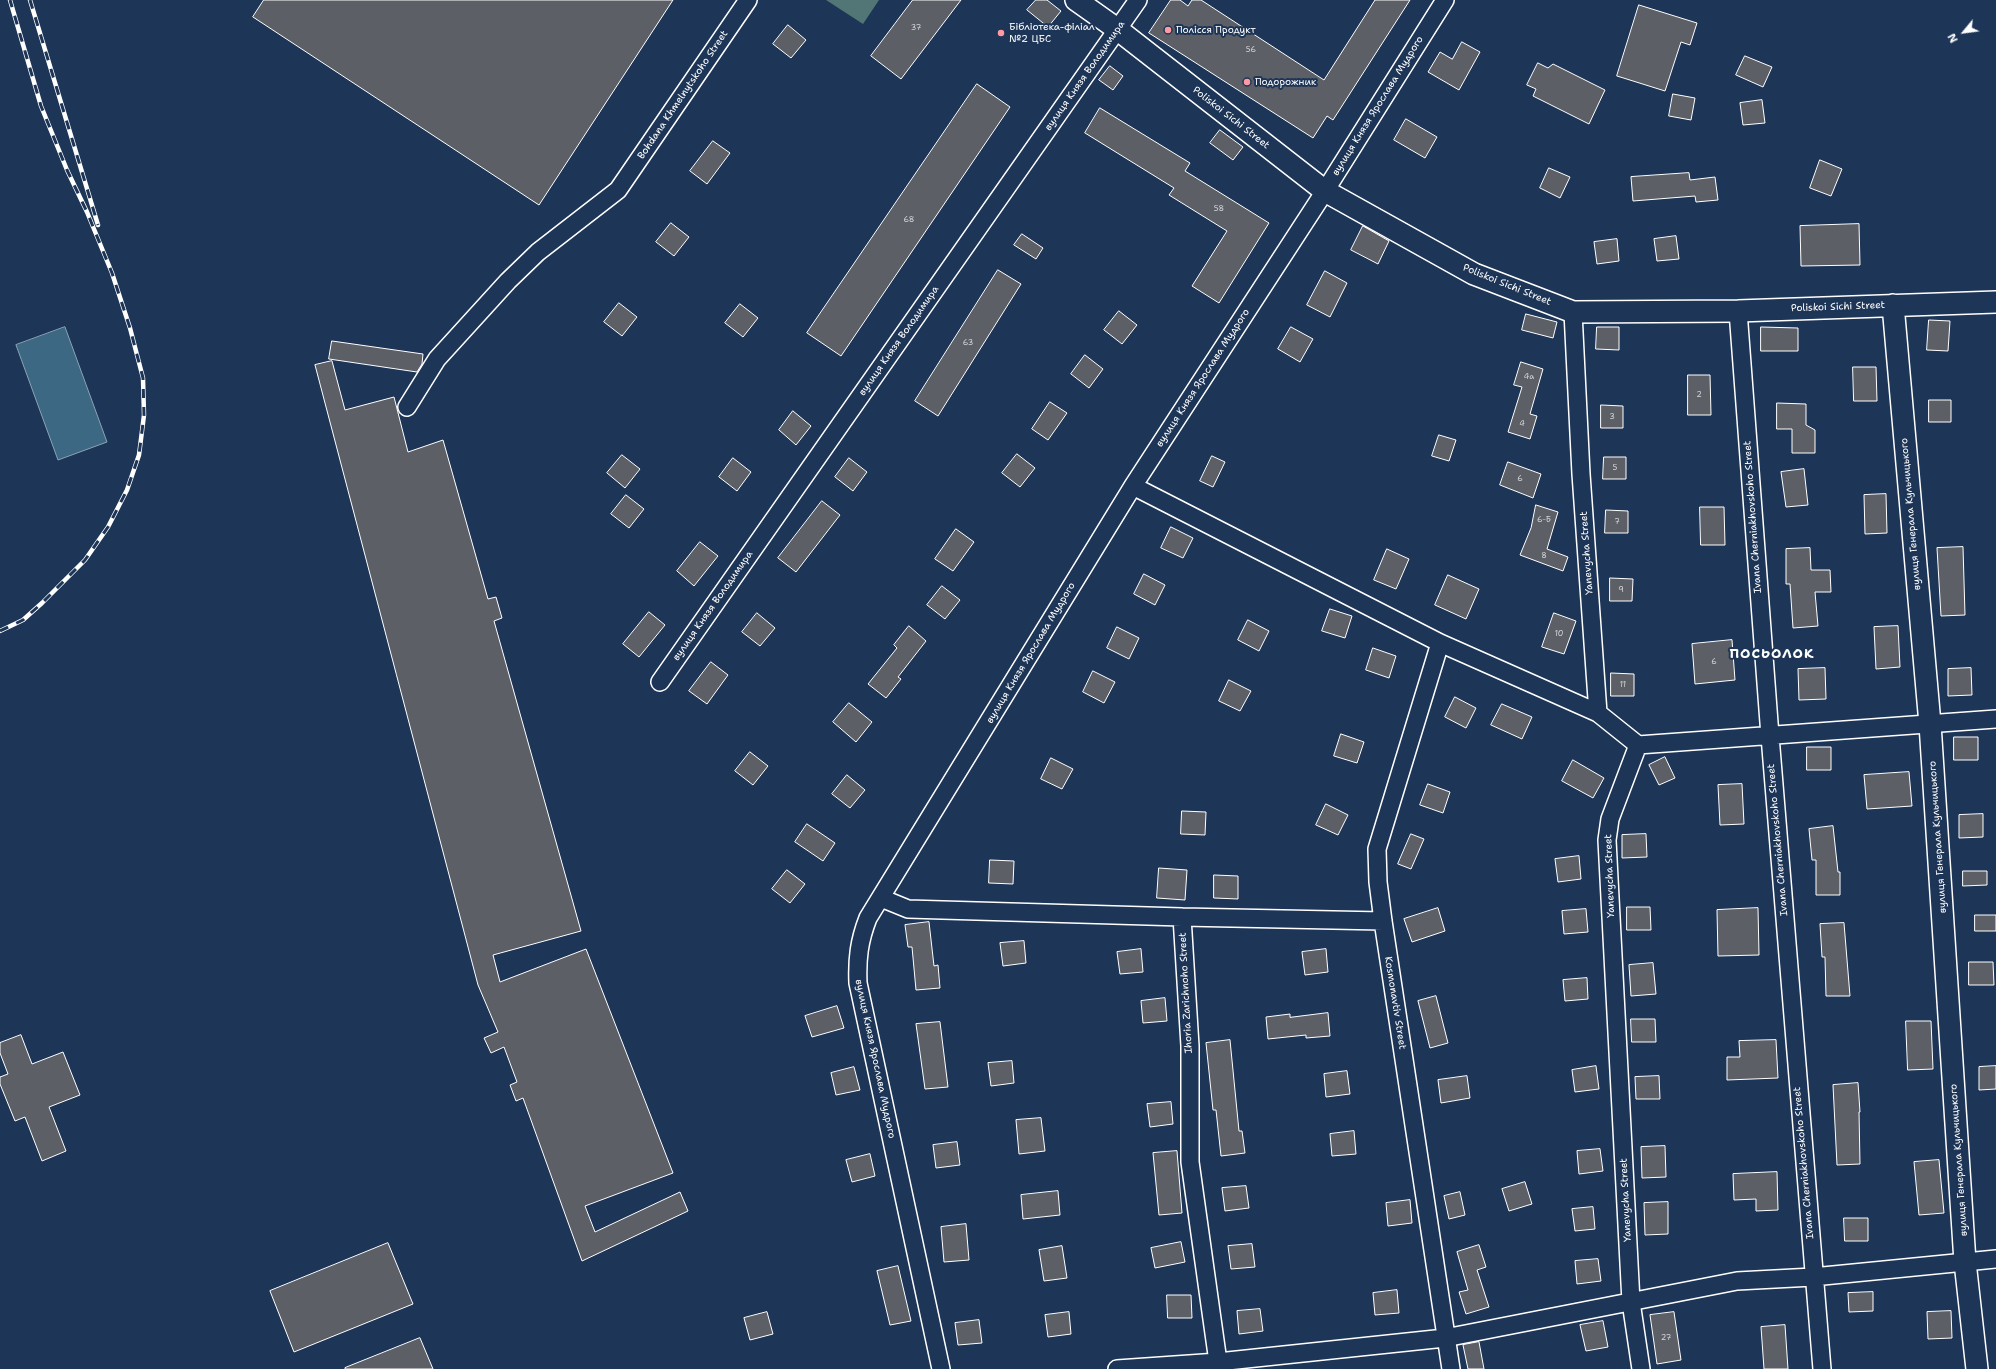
<!DOCTYPE html>
<meta charset="utf-8">
<style>
body{margin:0}
#map{position:relative;width:1996px;height:1369px;overflow:hidden;background:#1d3557;font-family:"Shantell Sans",sans-serif}
canvas{display:block}
.north{position:absolute;left:1944px;top:12px;width:40px;height:40px;-webkit-text-stroke:3px #1d3557;paint-order:stroke;rotate:241deg;font-size:11px;font-weight:700;line-height:16px;text-align:center;color:#fff}
.north::after{content:'';display:block;margin:auto;width:14px;height:18px;background:#fff;clip-path:polygon(50% 0,100% 100%,50% 72%,0 100%)}
</style>
<div id="map">
<canvas width="1996" height="1369"></canvas>
<div class="north">N</div>
</div>
<script>
const g = document.querySelector('canvas').getContext('2d');
g.lineJoin = 'round';
function fillPath(path, color) { g.fillStyle = color; g.fill(path, 'evenodd'); }
function stroke(path, color, width, dash) { g.strokeStyle = color; g.lineWidth = width; g.lineCap = dash ? 'butt' : 'round'; g.setLineDash(dash || []); g.stroke(path); }
function write(font, color, halo, rows, align = 'center') {
  g.font = font + ' "Shantell Sans",sans-serif'; g.lineWidth = 4; g.setLineDash([]); g.textBaseline = 'middle'; g.strokeStyle = halo; g.fillStyle = color; for (const [text, x, y, turn = 0] of rows) {
    g.save(); g.translate(x, y); g.rotate((+turn || 0) * Math.PI / 180); g.textAlign = isNaN(turn) ? turn : align; if (halo) g.strokeText(text, 0, 0); g.fillText(text, 0, 0); g.restore();
  }
}
fillPath(new Path2D(`
 M826,0H879L863,24Z`), '#527576');
const water = new Path2D(`
 M65,327L107,442L58,460L16,345Z`);
fillPath(water, '#3d6884');
stroke(water, '#8ba4b5', 1);
const building = new Path2D(`
 M264,0H673L539,205L253,17Z
 M913,0H961L901,79L871,56Z
 M1036,0H1047L1061,11L1048,27L1027,10Z
 M1171,0H1180L1188,6L1192,0H1201L1324,80L1375,0H1410L1333,120L1327,116L1313,138L1149,33Z
 M1639,5L1697,23L1690,45L1681,42L1665,91L1617,76Z
 M788,25L806,40L791,58L773,44Z
 M1462,42L1480,52L1459,90L1428,72L1440,52L1452,59Z
 M1745,56L1772,67L1763,87L1736,75Z
 M1538,63L1548,68L1553,64L1605,90L1589,124L1533,96L1536,89L1527,85Z
 M1110,66L1123,76L1113,90L1099,80Z
 M977,84L1010,107L841,356L807,333Z
 M1673,94L1695,98L1691,120L1669,116Z
 M1762,100L1765,123L1743,125L1740,103Z
 M1100,108L1190,163L1185,171L1269,223L1219,303L1192,286L1227,231L1169,195L1174,188L1085,133Z
 M1406,119L1437,137L1425,158L1394,140Z
 M1220,130L1243,147L1233,160L1210,143Z
 M713,141L730,153L707,184L690,171Z
 M1820,160L1842,169L1831,196L1810,188Z
 M1549,168L1570,177L1560,198L1540,188Z
 M1689,173L1690,180L1715,177L1718,200L1696,202L1695,196L1633,201L1631,177Z
 M671,223L689,237L674,256L656,242Z
 M1859,224L1860,265L1801,266L1800,226Z
 M1363,226L1389,241L1378,264L1351,250Z
 M1022,234L1043,248L1036,259L1014,245Z
 M1676,236L1679,259L1657,261L1654,239Z
 M1617,239L1619,261L1597,264L1594,242Z
 M998,270L1021,284L938,416L915,401Z
 M1325,271L1347,283L1330,317L1307,305Z
 M619,303L637,317L622,336L604,322Z
 M740,304L758,318L743,337L725,323Z
 M1119,311L1137,325L1122,344L1104,330Z
 M1526,314L1557,322L1553,338L1522,330Z
 M1929,320L1950,321L1948,351L1927,350Z
 M1291,327L1313,339L1300,362L1278,349Z
 M1597,327H1619V350L1596,349Z
 M1761,327L1798,328V351H1761Z
 M332,341L423,354L422,364L417,372L329,359Z
 M1085,355L1103,369L1089,388L1071,374Z
 M332,361L345,410L394,397L408,452L443,440L488,599L496,597L502,618L494,621L581,931L493,955L500,982L586,949L673,1173L585,1206L595,1232L680,1192L688,1211L582,1261L523,1098L516,1101L510,1085L517,1082L504,1047L491,1053L484,1038L498,1032L478,985L315,365Z
 M1521,362L1543,369L1530,414L1537,416L1530,439L1508,432L1522,387L1514,385Z
 M1853,367H1876L1877,401H1854Z
 M1688,375H1710L1711,415H1688Z
 M1929,400H1951V422H1929Z
 M1050,402L1067,413L1048,440L1032,429Z
 M1777,403L1806,404V425L1815,430V453H1792V429H1777Z
 M1601,405L1623,406V428H1601Z
 M793,411L811,426L796,445L779,430Z
 M1439,435L1456,440L1449,461L1432,456Z
 M1017,454L1035,468L1020,487L1002,473Z
 M622,455L640,469L625,488L607,473Z
 M1212,456L1225,462L1213,487L1200,481Z
 M1604,457H1626V479H1603Z
 M733,458L751,472L737,491L719,477Z
 M849,458L867,472L853,491L835,477Z
 M1508,462L1541,474L1533,498L1500,485Z
 M1804,469L1808,505L1786,507L1781,472Z
 M1886,494L1887,533L1865,534L1864,495Z
 M626,495L644,509L629,528L611,514Z
 M822,501L840,515L796,572L778,558Z
 M1536,505L1558,512L1547,549L1568,557L1563,571L1520,555L1531,528Z
 M1700,507H1724L1725,545H1701Z
 M1606,510L1628,511V533H1605Z
 M1171,527L1193,538L1183,558L1161,548Z
 M956,529L974,542L953,571L935,559Z
 M700,542L718,556L694,586L677,571Z
 M1963,547L1965,615L1941,616L1937,548Z
 M1810,548L1811,570H1830L1831,592H1815L1818,626L1793,628L1790,584H1786V549Z
 M1387,549L1409,559L1396,589L1374,580Z
 M1144,574L1165,585L1155,605L1134,594Z
 M1448,575L1479,589L1466,619L1435,605Z
 M1610,578L1633,579L1632,601H1610Z
 M942,586L960,600L945,619L927,605Z
 M1330,609L1352,616L1345,638L1322,631Z
 M649,612L665,625L639,657L623,644Z
 M757,613L775,628L760,646L742,632Z
 M1554,613L1576,621L1564,654L1542,647Z
 M1248,620L1269,631L1259,651L1238,640Z
 M909,626L926,641L898,677L901,679L886,698L868,684L897,648L894,645Z
 M1898,626L1900,667L1876,669L1874,627Z
 M1117,627L1139,638L1129,659L1107,648Z
 M1732,640L1735,680L1695,684L1692,644Z
 M1373,648L1396,656L1389,678L1366,670Z
 M711,662L728,675L707,704L689,691Z
 M1825,668L1826,699L1799,700L1798,669Z
 M1971,668L1972,695L1948,696V669Z
 M1093,671L1115,682L1104,703L1083,692Z
 M1611,673L1634,674V696H1611Z
 M1229,680L1251,691L1240,711L1219,701Z
 M1455,697L1476,708L1466,728L1445,717Z
 M849,703L872,722L856,742L833,722Z
 M1502,704L1532,717L1522,739L1491,725Z
 M1341,734L1364,742L1357,763L1334,756Z
 M1954,737H1978V760H1954Z
 M1807,747H1831V770H1807Z
 M750,752L768,766L753,785L735,771Z
 M1665,757L1675,778L1659,785L1649,765Z
 M1051,758L1073,769L1062,789L1041,779Z
 M1573,760L1604,778L1593,798L1562,781Z
 M1909,772L1912,806L1867,809L1864,775Z
 M847,775L865,790L850,808L832,794Z
 M1428,784L1450,792L1443,813L1420,805Z
 M1742,784L1744,824L1720,825L1718,785Z
 M1326,804L1348,815L1338,835L1316,825Z
 M1182,811L1206,812L1205,835L1181,834Z
 M1983,814V837L1959,838V815Z
 M807,824L835,843L823,861L795,842Z
 M1833,826L1838,872H1840V895H1816V860H1812L1809,829Z
 M1411,834L1424,839L1411,869L1398,864Z
 M1646,834L1647,857L1622,858V835Z
 M1579,856L1581,879L1558,882L1555,859Z
 M990,860L1014,861L1013,884L989,883Z
 M1159,868L1187,870L1185,900L1157,898Z
 M787,870L805,884L790,903L772,889Z
 M1963,871H1987V885L1963,886Z
 M1214,875L1238,876V899L1214,898Z
 M1627,907H1650L1651,930H1627Z
 M1438,908L1445,931L1412,942L1404,919Z
 M1758,908L1759,955L1718,956L1717,910Z
 M1586,909L1588,932L1564,934L1562,911Z
 M1975,915H1996V931H1975Z
 M929,922L934,966L938,965L940,988L916,990L912,947H908L905,925Z
 M1844,923L1850,996H1826L1825,957H1822L1820,924Z
 M1024,941L1026,963L1003,966L1000,943Z
 M1141,949L1143,972L1120,974L1117,952Z
 M1326,949L1328,972L1305,975L1302,952Z
 M1969,962H1993L1994,985H1969Z
 M1653,963L1656,994L1631,996L1629,965Z
 M1587,978L1588,999L1565,1001L1563,980Z
 M1436,996L1448,1043L1430,1048L1418,1001Z
 M1165,998L1167,1021L1143,1023L1141,1001Z
 M837,1006L844,1028L812,1037L805,1016Z
 M1328,1013L1330,1036L1306,1038V1035L1268,1039L1266,1017L1290,1014V1017Z
 M1631,1019H1655L1656,1042H1632Z
 M1906,1021H1931L1933,1069L1908,1070Z
 M940,1022L948,1087L925,1089L916,1024Z
 M21,1035L32,1064L63,1052L80,1095L49,1107L66,1151L42,1161L25,1117L15,1121L0,1084V1077L8,1074L0,1053V1043Z
 M1230,1040L1239,1131H1242L1245,1153L1221,1156L1216,1110H1213L1206,1043Z
 M1776,1040L1778,1078L1727,1080V1057H1740L1739,1041Z
 M1012,1061L1014,1083L991,1086L988,1063Z
 M1596,1066L1599,1089L1575,1092L1572,1070Z
 M1996,1066V1089L1979,1090V1067Z
 M854,1067L860,1090L836,1095L831,1073Z
 M1347,1071L1350,1094L1326,1097L1324,1074Z
 M1467,1076L1470,1098L1441,1103L1438,1080Z
 M1659,1076L1660,1099H1636L1635,1077Z
 M1858,1083L1860,1112H1859L1860,1164L1837,1165L1833,1085Z
 M1171,1102L1173,1124L1150,1127L1147,1104Z
 M1041,1118L1045,1151L1019,1154L1016,1120Z
 M1354,1131L1356,1154L1332,1156L1330,1134Z
 M957,1142L960,1165L936,1168L933,1145Z
 M1665,1146L1666,1177L1642,1178L1641,1147Z
 M1600,1149L1603,1171L1579,1174L1577,1151Z
 M1177,1151L1182,1213L1159,1215L1153,1153Z
 M870,1154L875,1176L852,1182L846,1160Z
 M1939,1160L1944,1213L1919,1215L1914,1162Z
 M1777,1172L1778,1210L1756,1211V1199L1734,1200L1733,1174Z
 M1525,1182L1532,1204L1509,1211L1502,1189Z
 M1246,1186L1249,1208L1225,1211L1222,1188Z
 M1058,1191L1060,1215L1023,1219L1021,1195Z
 M1460,1192L1465,1215L1449,1219L1444,1196Z
 M1410,1200L1412,1223L1388,1226L1386,1203Z
 M1668,1202V1234L1645,1235L1644,1203Z
 M1593,1207L1595,1229L1575,1231L1572,1209Z
 M1844,1218H1868V1241H1845Z
 M966,1224L969,1260L944,1262L941,1227Z
 M1181,1242L1185,1262L1155,1268L1151,1248Z
 M388,1243L413,1304L294,1352L270,1291Z
 M1252,1244L1255,1267L1231,1269L1228,1246Z
 M1479,1245L1486,1267L1477,1270L1489,1307L1466,1314L1459,1292L1468,1290L1457,1252Z
 M1062,1246L1067,1278L1044,1281L1039,1250Z
 M1598,1259L1601,1281L1577,1284L1575,1261Z
 M898,1266L911,1321L890,1325L877,1271Z
 M1397,1290L1399,1313L1375,1315L1373,1293Z
 M1873,1292V1311L1849,1312L1848,1293Z
 M1167,1295H1191L1192,1318H1168Z
 M1260,1309L1263,1331L1239,1334L1237,1311Z
 M1951,1311L1952,1338L1928,1339L1927,1312Z
 M767,1312L773,1334L750,1340L744,1318Z
 M1069,1312L1071,1334L1048,1337L1045,1315Z
 M1674,1312L1681,1360L1657,1364L1650,1315Z
 M979,1320L982,1343L958,1345L955,1323Z
 M1603,1321L1608,1347L1586,1351L1580,1325Z
 M1785,1325L1788,1369H1764L1761,1327Z
 M420,1338L433,1369H345V1368Z
 M1479,1342L1484,1369H1468L1463,1345Z`);
fillPath(building, '#5d5f67');
stroke(building, '#fff', 1);
const minor = new Path2D(`
 M1738,311L1770,736L1822,1369
 M1573,312L1581,474L1598,713L1638,745L1610,819L1607,840L1631,1302L1641,1369
 M407,407L437,359L508,281L538,252L618,190L748,0
 M1133,486L1440,643L1598,713
 M1440,643L1377,849L1378,882L1383,921L1451,1369
 M660,682L1138,0
 M1638,745L1996,719
 M881,898L908,909L1182,917L1190,1046V1162L1219,1369
 M1182,917L1383,921
 M941,1369L858,983C857,959 859,941 868,918L1133,486L1325,191L1445,0
 M1117,1369L1218,1362L1445,1338L1737,1281L1813,1277L1996,1259`);
const tertiary = new Path2D(`
 M1076,0L1117,29L1325,191L1474,274L1573,312L1738,311L1996,302
 M1893,305L1930,724L1965,1262L1977,1369`);
stroke(minor, '#fff', 20);
stroke(tertiary, '#fff', 24);
stroke(minor, '#1d3557', 17);
stroke(tertiary, '#1d3557', 21);
const rail = new Path2D(`
 M30,0L98,225
 M0,631L23,620L42,603L85,560L108,527L127,490L139,455L144,415L143,378L130,328L112,273L87,212L67,170L41,106L10,0`);
stroke(rail, '#fff', 4.5);
stroke(rail, '#1d3557', 3, [9]);
for (const [x, y, r, color] of [
 [1168,30,4,"#ff9aa2"],
 [1001,33,4,"#ff9aa2"],
 [1247,82,4,"#ff9aa2"]
]) { const dot = new Path2D(); dot.arc(x, y, r, 0, 2 * Math.PI); g.fillStyle = color; g.fill(dot); stroke(dot, '#1d3557', 1.5); }
write('8px', '#d6d7d9', null, [
 ["37",916,28],
 ["56",1251,50],
 ["58",1219,209],
 ["68",909,220],
 ["63",968,343],
 ["4а",1529,377],
 ["2",1699,395],
 ["3",1612,417],
 ["4",1522,424],
 ["5",1615,468],
 ["6",1520,479],
 ["6-Б",1544,520],
 ["7",1617,522],
 ["8",1544,556],
 ["9",1621,590],
 ["10",1559,634],
 ["6",1714,662],
 ["11",1623,685],
 ["27",1666,1338]
]);
write('10px', '#fff', '#1d3557', [
 ["Бібліотека-філіал",1009,27],
 ["№2 ЦБС",1009,39],
 ["Полісся Продукт",1176,30],
 ["Подорожник",1255,82]
], 'left');
write('10px', '#fff', '#1d3557', [
 ["вулиця Князя Володимира",1085,76,-55],
 ["Bohdana Khmelnytskoho Street",683,95,-56],
 ["вулиця Князя Ярослава Мудрого",1378,106,-58],
 ["Poliskoi Sichi Street",1231,118,38],
 ["Poliskoi Sichi Street",1507,285,22],
 ["Poliskoi Sichi Street",1838,307,-2],
 ["вулиця Князя Володимира",899,341,-55],
 ["вулиця Князя Ярослава Мудрого",1203,378,-57],
 ["вулиця Генерала Кульчицького",1911,514,-95],
 ["Ivana Cherniakhovskoho Street",1753,517,-94],
 ["Yanevycha Street",1587,553,-94],
 ["вулиця Князя Володимира",713,606,-55],
 ["вулиця Князя Ярослава Мудрого",1031,653,-59],
 ["вулиця Генерала Кульчицького",1938,837,-94],
 ["Ivana Cherniakhovskoho Street",1778,840,-95],
 ["Yanevycha Street",1610,876,-92],
 ["Ihoria Zarichnoho Street",1186,993,-93],
 ["Kosmonavtiv Street",1395,1003,81],
 ["вулиця Князя Ярослава Мудрого",875,1059,78],
 ["вулиця Генерала Кульчицького",1959,1160,-94],
 ["Ivana Cherniakhovskoho Street",1804,1163,-95],
 ["Yanevycha Street",1626,1200,-93]
]);
g.letterSpacing = '1px';
write('bold 14px', '#fff', '#1d3557', [
 ["ПОСЬОЛОК",1772,654]
]);
g.letterSpacing = '0px';
</script>
